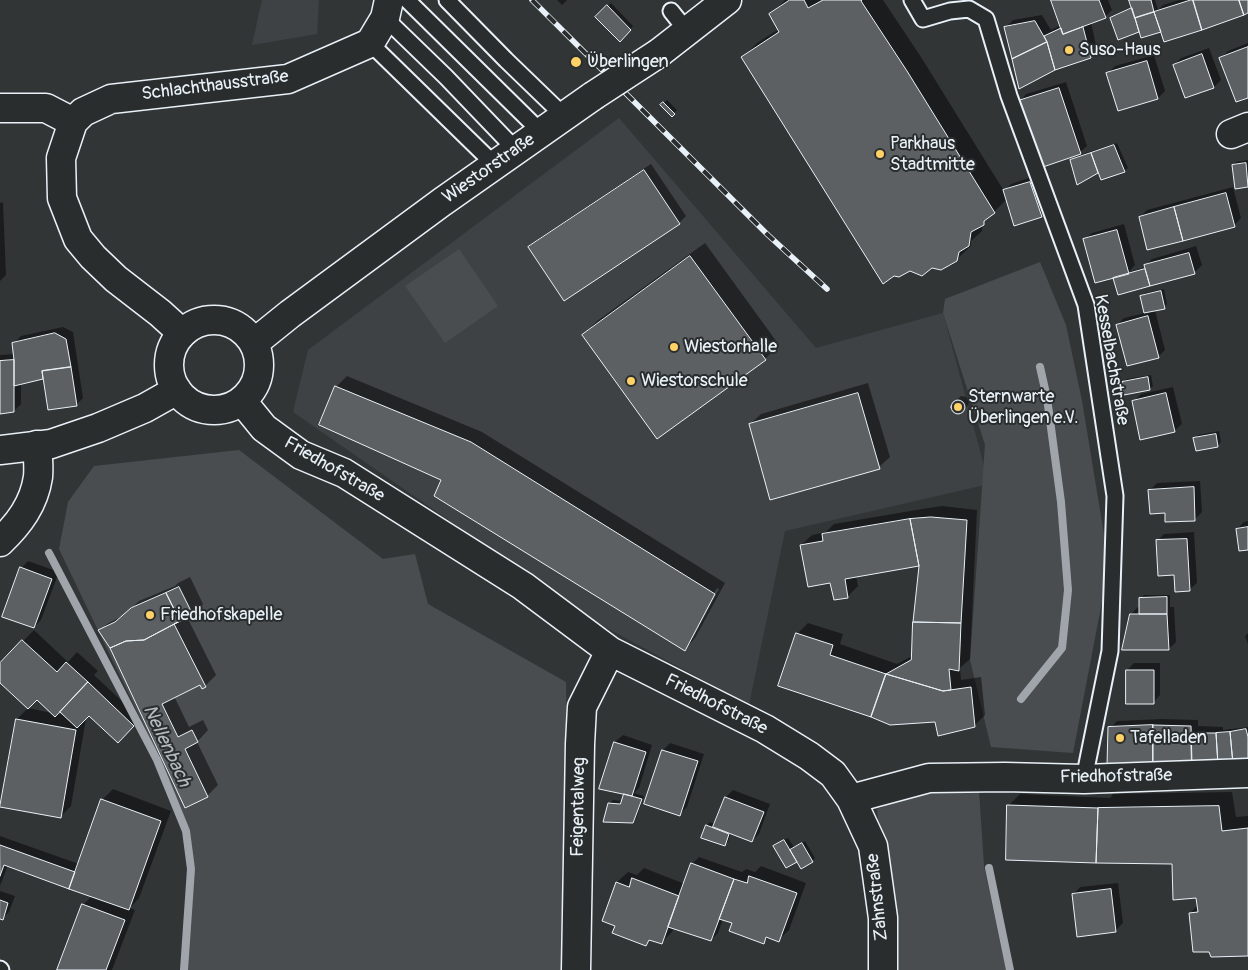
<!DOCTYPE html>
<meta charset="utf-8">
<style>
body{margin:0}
canvas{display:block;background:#323536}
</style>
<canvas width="1248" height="970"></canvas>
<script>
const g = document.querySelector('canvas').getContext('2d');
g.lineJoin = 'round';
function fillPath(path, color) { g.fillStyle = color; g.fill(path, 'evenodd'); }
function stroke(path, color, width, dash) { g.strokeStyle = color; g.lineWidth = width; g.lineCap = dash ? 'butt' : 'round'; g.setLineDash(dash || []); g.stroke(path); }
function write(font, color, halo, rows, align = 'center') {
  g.font = font + ' Pangolin,sans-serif'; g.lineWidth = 4; g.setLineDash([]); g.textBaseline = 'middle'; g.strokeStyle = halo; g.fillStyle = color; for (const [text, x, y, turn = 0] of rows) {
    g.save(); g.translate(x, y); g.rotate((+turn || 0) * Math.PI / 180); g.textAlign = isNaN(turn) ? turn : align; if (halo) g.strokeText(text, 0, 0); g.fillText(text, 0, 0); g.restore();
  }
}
fillPath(new Path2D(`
 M262,0H319L317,34L252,45Z
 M619,118L816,348L943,313L989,484L785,531L749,705L594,621L293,412L308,350Z`), '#3f4244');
fillPath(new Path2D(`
 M459,249L498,306L445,343L405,286Z
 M1040,262L1066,325L1082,401L1109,565L1073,753L991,747L970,660L985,445L943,313L945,299Z
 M239,450L383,559L415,554L428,604L566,682L569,970H187L191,869L186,831L167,774L59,549L68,502L94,466Z
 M927,790L979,791L984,866L1006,970H894L877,809Z`), '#494d4f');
fillPath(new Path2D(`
 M557,0H567L562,5Z
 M785,0H883L921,57L1004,191L1011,184L1037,175L1048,209L1041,216L1007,199L983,223L982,231L971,241V246L956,260L743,57L757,43L779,29L771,14Z
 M1052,0H1108L1112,10L1105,17L1091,22L1097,50L1090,57L1055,69L1006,27L1013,20L1042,15L1051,30L1061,25Z
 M1131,0H1155L1158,10L1163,5L1179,0H1248V12L1161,29L1140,30L1119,38L1112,19L1115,15L1133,7Z
 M611,3L633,26L620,40L597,17Z
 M1248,43V96L1221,58L1228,51Z
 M1209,48L1221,80L1214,87L1186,97L1174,65L1181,58Z
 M1154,55L1165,91L1158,98L1119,110L1108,73L1115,66Z
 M1066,82L1087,146L1076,156L1117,143L1128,168L1124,171H1099L1078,183L1072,160L1079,153L1019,102L1026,94Z
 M667,100L677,110L672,115L662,105Z
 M1248,160V186L1236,187L1233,165L1236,162Z
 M651,164L686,216L679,223L530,247L537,240Z
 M1233,187L1241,218L1234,226L1140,217L1147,210Z
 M3,202L6,275L0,281V203Z
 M1124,224L1135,265L1129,272L1146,267L1145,266L1152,259L1196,246L1202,265L1194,273L1118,293L1114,276L1084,240L1092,233Z
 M705,243L779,345L765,359L583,335L597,321Z
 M1164,289L1167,304L1164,308L1155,310L1165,350L1158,357L1117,325L1124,318L1145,313L1142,296L1145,293Z
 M63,327L73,332L83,398L76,405L44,378L21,383V404L14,411L0,413V355L15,354L14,343L21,336Z
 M1151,375L1153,386L1149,389L1123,382L1127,379Z
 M347,376L482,432L725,583L695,638L685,649L442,479L336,387ZM717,588L719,589L693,638H690Z
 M868,383L890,457L879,467L750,424L761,414Z
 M1173,387L1182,424L1174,431L1134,401L1141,394Z
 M961,396L966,397L969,402L967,407L960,413L955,412L952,408L953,403Z
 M1219,431L1221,442L1218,445L1195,438L1198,435Z
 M1200,481L1202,512L1195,519L1166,512L1150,490L1157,483Z
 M942,506L977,510L970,659L960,668L961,680L981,677L985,715L974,726L936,721L890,724L797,634L808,623L843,634L840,644L897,664L912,656L920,564L856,575L858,586L847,597L831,582L801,545L812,535L826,532L834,524L922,509Z
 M1248,521V549L1237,529L1244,522Z
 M1194,532L1197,583L1189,590L1157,541L1164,534Z
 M28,561L59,572L41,620L34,627L21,568Z
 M190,577L203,604L192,614L187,617L216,675L205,686L201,683L174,696L189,727L203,720L208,730L197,742L218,785L207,796L100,631L107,624L124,615L139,601L175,586L178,583Z
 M1144,595H1170V607H1174L1176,642L1169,649L1131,614L1138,607H1140V599Z
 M34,630L68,662L77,652L98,671L94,675L140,718L118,742L89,714L84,719H86L71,806L60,817L17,719L28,708L52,713L37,698L0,681V665ZM60,710L66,715L57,714Z
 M1248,633V644L1245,636Z
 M1134,663H1160V695L1153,703L1127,670Z
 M1161,719L1198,720V726L1223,727V730L1248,727V761L1110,728L1117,721Z
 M623,735L652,745L639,788L634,793L644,796L636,819L632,822L609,804L613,800L623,801L625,794L601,788L615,742Z
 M670,743L704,754L687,807L680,814L663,750Z
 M113,789L171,811L139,898L130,908L135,910L112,970H58L83,905L92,896L8,865L0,886V836L79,864L102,800Z
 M733,790L770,804L759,834L752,841L731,833L728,842L724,845L702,837L707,825L710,822L716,824L726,797Z
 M1232,792L1236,817L1248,816V955L1190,913L1198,905V897L1174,862L1009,805L1020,794L1110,798L1113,794Z
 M788,838L794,847L805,841L815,858L812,861L798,860L786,867L778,843Z
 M699,857L742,872L746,869L755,872L761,866L806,883L789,930L778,940L769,937L763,942L734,922L723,919L718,933L711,940L674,927L672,932L661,943L651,939L646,945L616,925L603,920L617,882L628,872L637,875L644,868L685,884L692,864Z
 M1118,883L1123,923L1115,931L1073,895L1080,887Z
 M0,891L15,896L9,912L2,919L0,918Z`), '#0007');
stroke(new Path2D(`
 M49,553L157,760L186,831L191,869L184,970
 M1021,699L1062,648L1068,590L1061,502L1047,398L1040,367
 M989,868L1010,970`), '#9fa5aa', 8);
const building = new Path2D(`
 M790,0H804L808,8L823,0H862L861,1L907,71L995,213L984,221V225L971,232L969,246L959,252L957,261L941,270L932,268L922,276L910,271L899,277L894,276L883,284L741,57L779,32L769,14Z
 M1051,0H1099L1106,18L1063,34Z
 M1129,0H1151L1154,12L1135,18Z
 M1191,0H1193L1202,30L1164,42L1154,12Z
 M1193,0H1239L1244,15L1202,30Z
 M1239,0H1248V13L1244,15Z
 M607,5L631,30L620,42L595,17Z
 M1132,8L1139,32L1118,40L1110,18Z
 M1154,12L1161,32L1141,38L1135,18Z
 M1035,21L1047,42L1012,59L1004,27Z
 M1083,27L1091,58L1055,70L1047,42L1044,36L1061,28L1063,34Z
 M1047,42L1055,70L1019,89L1012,59Z
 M1248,47V98L1236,102L1219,58Z
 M1202,54L1214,88L1185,98L1173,65Z
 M1147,61L1158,99L1118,111L1106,73Z
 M1059,88L1081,154L1040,168L1018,101Z
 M663,102L675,114L672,117L660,105Z
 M1114,145L1125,172L1101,180L1091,153Z
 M1091,153L1098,173L1077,185L1070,160Z
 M1246,163L1248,187L1235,189L1232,165Z
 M644,170L680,224L564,301L528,247Z
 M1030,182L1042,217L1014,226L1003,190Z
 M1226,193L1235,227L1183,241L1174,207Z
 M1174,207L1183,241L1147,250L1139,217Z
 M1117,230L1129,274L1095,283L1083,239Z
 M1189,253L1195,274L1150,286L1144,265Z
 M690,256L766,360L657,439L582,335Z
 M1145,269L1150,286L1118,295L1113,278Z
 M1161,291L1165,309L1144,313L1140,296Z
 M1148,316L1159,358L1127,366L1116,325Z
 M55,333L66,339L71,367L42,371L43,379L14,386V360L12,343Z
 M14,360V412L0,414V361Z
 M71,367L77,406L48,410L42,371Z
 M1148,377L1150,390L1124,395L1122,382Z
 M335,386L471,442L715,594L685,651L434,496L441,480L319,425Z
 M858,393L880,469L770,500L749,424Z
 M1166,393L1175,432L1140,440L1132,401Z
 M951 407a7 7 0 1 1 14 0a7 7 0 1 1-14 0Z
 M1216,434L1218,447L1196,451L1193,438Z
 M1194,487L1195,521L1165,522V513L1150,514L1148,490Z
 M931,517L967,520L961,623L913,622L919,566L910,519Z
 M910,519L919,566L845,579L848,598L834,600L830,583L808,587L800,545L823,541L822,534Z
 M1248,527V550L1239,551L1236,529Z
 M1187,539L1190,591L1175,592L1174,575L1158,576L1156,540Z
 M20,567L52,579L34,628L2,617Z
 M179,587L193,615L174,624L206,687L202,689L200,685L162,704L178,737L192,730L198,742L185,749L208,797L185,808L110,648L126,641L144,640L180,621L166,593Z
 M166,593L180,621L144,640L126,641L110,648L98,630L115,622L131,608Z
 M1167,597V614H1139V598Z
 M1130,614H1167L1169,650H1122Z
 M913,622L961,623L959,671L949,669L951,690L943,691L886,674L911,660Z
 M796,633L833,645L830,655L886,674L871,717L778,686Z
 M22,640L57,672L66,662L88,682L55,717L37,700L28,709L0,683V663Z
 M1126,670H1154V704H1126Z
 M886,674L943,691L971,687L975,727L938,736L935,722L890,725L871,717Z
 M88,682L134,726L118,743L89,716L77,728L60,712Z
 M16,719L76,730L61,818L0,807Z
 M1153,725L1191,726L1192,765L1153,766Z
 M1153,725V766H1107L1108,727Z
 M1246,729L1248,737V762L1233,764L1230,732Z
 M1230,732L1233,764L1218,765L1216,733Z
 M1191,733H1216L1218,765H1192Z
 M614,742L646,752L632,796L599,789Z
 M662,750L698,761L680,816L644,804Z
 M624,794L642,799L633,823L603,822L608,803L620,804Z
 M725,797L764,812L752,842L713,827Z
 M101,799L161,821L129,910L69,889Z
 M1007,805L1098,808L1096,863L1006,860Z
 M1219,806L1222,831L1248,828V956L1211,957L1209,952H1193L1189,913L1198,912L1196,898L1173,900L1172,864L1096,863L1098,808Z
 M706,825L729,834L725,846L701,838Z
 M784,840L797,862L786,868L773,846Z
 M802,843L813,862L801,869L790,850Z
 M0,845L75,872L69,889L4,865L0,876Z
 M691,863L734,879L711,941L668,927Z
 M749,876L797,893L779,942L766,937L764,944L729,931L732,923L719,919L734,879L747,883Z
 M632,878L679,896L662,944L649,940L646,946L612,933L615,926L602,921L616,882L629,887Z
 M1111,889L1116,932L1077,937L1072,894Z
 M0,900L8,903L3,920L0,919Z
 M82,904L125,920L106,970H57Z`);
fillPath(building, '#5c6063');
stroke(building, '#e8f1f8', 1);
const lane = new Path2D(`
 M407,0L541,132
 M447,0L506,60L564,116
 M912,0L923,19L950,11L969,9L986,19L1009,96L1086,305L1115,496L1110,651L1084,779
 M671,11L687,31
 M385,18L446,77L516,150
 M370,43L495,165
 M0,969L1,970`);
const street = new Path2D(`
 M0,108H46L73,122
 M1231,134L1248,127
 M182,333L160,313L116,279L93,257L78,239L62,198L61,158L73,122L83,112L111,99L288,79L370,43L385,18L389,0
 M242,401L264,428L301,455L344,473L523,586L610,651L765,729L809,756L833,774L851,799L873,846L883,918V970
 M0,542C19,524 34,504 38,477C39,467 38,456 37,445
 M851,799L929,778L1005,777L1084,779L1248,773
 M576,970L580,744L582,707L610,651`);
const secondary = new Path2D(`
 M659,53L727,0
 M169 365a45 45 0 1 1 90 0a45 45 0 1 1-90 0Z
 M254,343L290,314L442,202L593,96
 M0,450L51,444L98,428L145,408L177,390`);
stroke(lane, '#e8f1f8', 19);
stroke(street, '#e8f1f8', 31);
stroke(secondary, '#e8f1f8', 31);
stroke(lane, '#2a2d2e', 15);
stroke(street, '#2a2d2e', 28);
stroke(secondary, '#2a2d2e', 28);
const rail = new Path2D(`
 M532,0L768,235L827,289`);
stroke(rail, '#e8f1f8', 5.5);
stroke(rail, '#2a2d2e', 4, [11]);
const secondaryBridge = new Path2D(`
 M593,96L659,53`);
stroke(secondaryBridge, '#e8f1f8', 31, []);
stroke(secondaryBridge, '#2a2d2e', 28);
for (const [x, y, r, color] of [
 [1069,50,5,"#ffd166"],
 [576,62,6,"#ffd166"],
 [880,154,5,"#ffd166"],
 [674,347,5,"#ffd166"],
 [631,381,5,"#ffd166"],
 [958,407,5,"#ffd166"],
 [150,615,5,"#ffd166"],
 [1120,738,5,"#ffd166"]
]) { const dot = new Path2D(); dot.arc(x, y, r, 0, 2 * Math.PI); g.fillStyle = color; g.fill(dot); stroke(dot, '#2a2d2e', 2); }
write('18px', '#e8f1f8', '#2a2d2e', [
 ["Suso-Haus",1079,50],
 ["Überlingen",587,62],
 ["Parkhaus",890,144],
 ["Stadtmitte",890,165],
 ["Wiestorhalle",684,347],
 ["Wiestorschule",641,381],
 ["Sternwarte",968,397],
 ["Überlingen e.V.",968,418],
 ["Friedhofskapelle",160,615],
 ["Tafelladen",1130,738]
], 'left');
write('18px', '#e8f1f8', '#2a2d2e', [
 ["Schlachthausstraße",215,86,-7],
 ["Wiestorstraße",489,169,-35],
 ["Kesselbachstraße",1111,360,80],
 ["Friedhofstraße",334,470,30],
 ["Friedhofstraße",716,705,27],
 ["Friedhofstraße",1116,777,-1],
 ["Feigentalweg",579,807,-89],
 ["Zahnstraße",878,897,-96]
]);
write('italic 19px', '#b1b8be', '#2a2d2e', [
 ["Nellenbach",166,746,65]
]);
</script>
